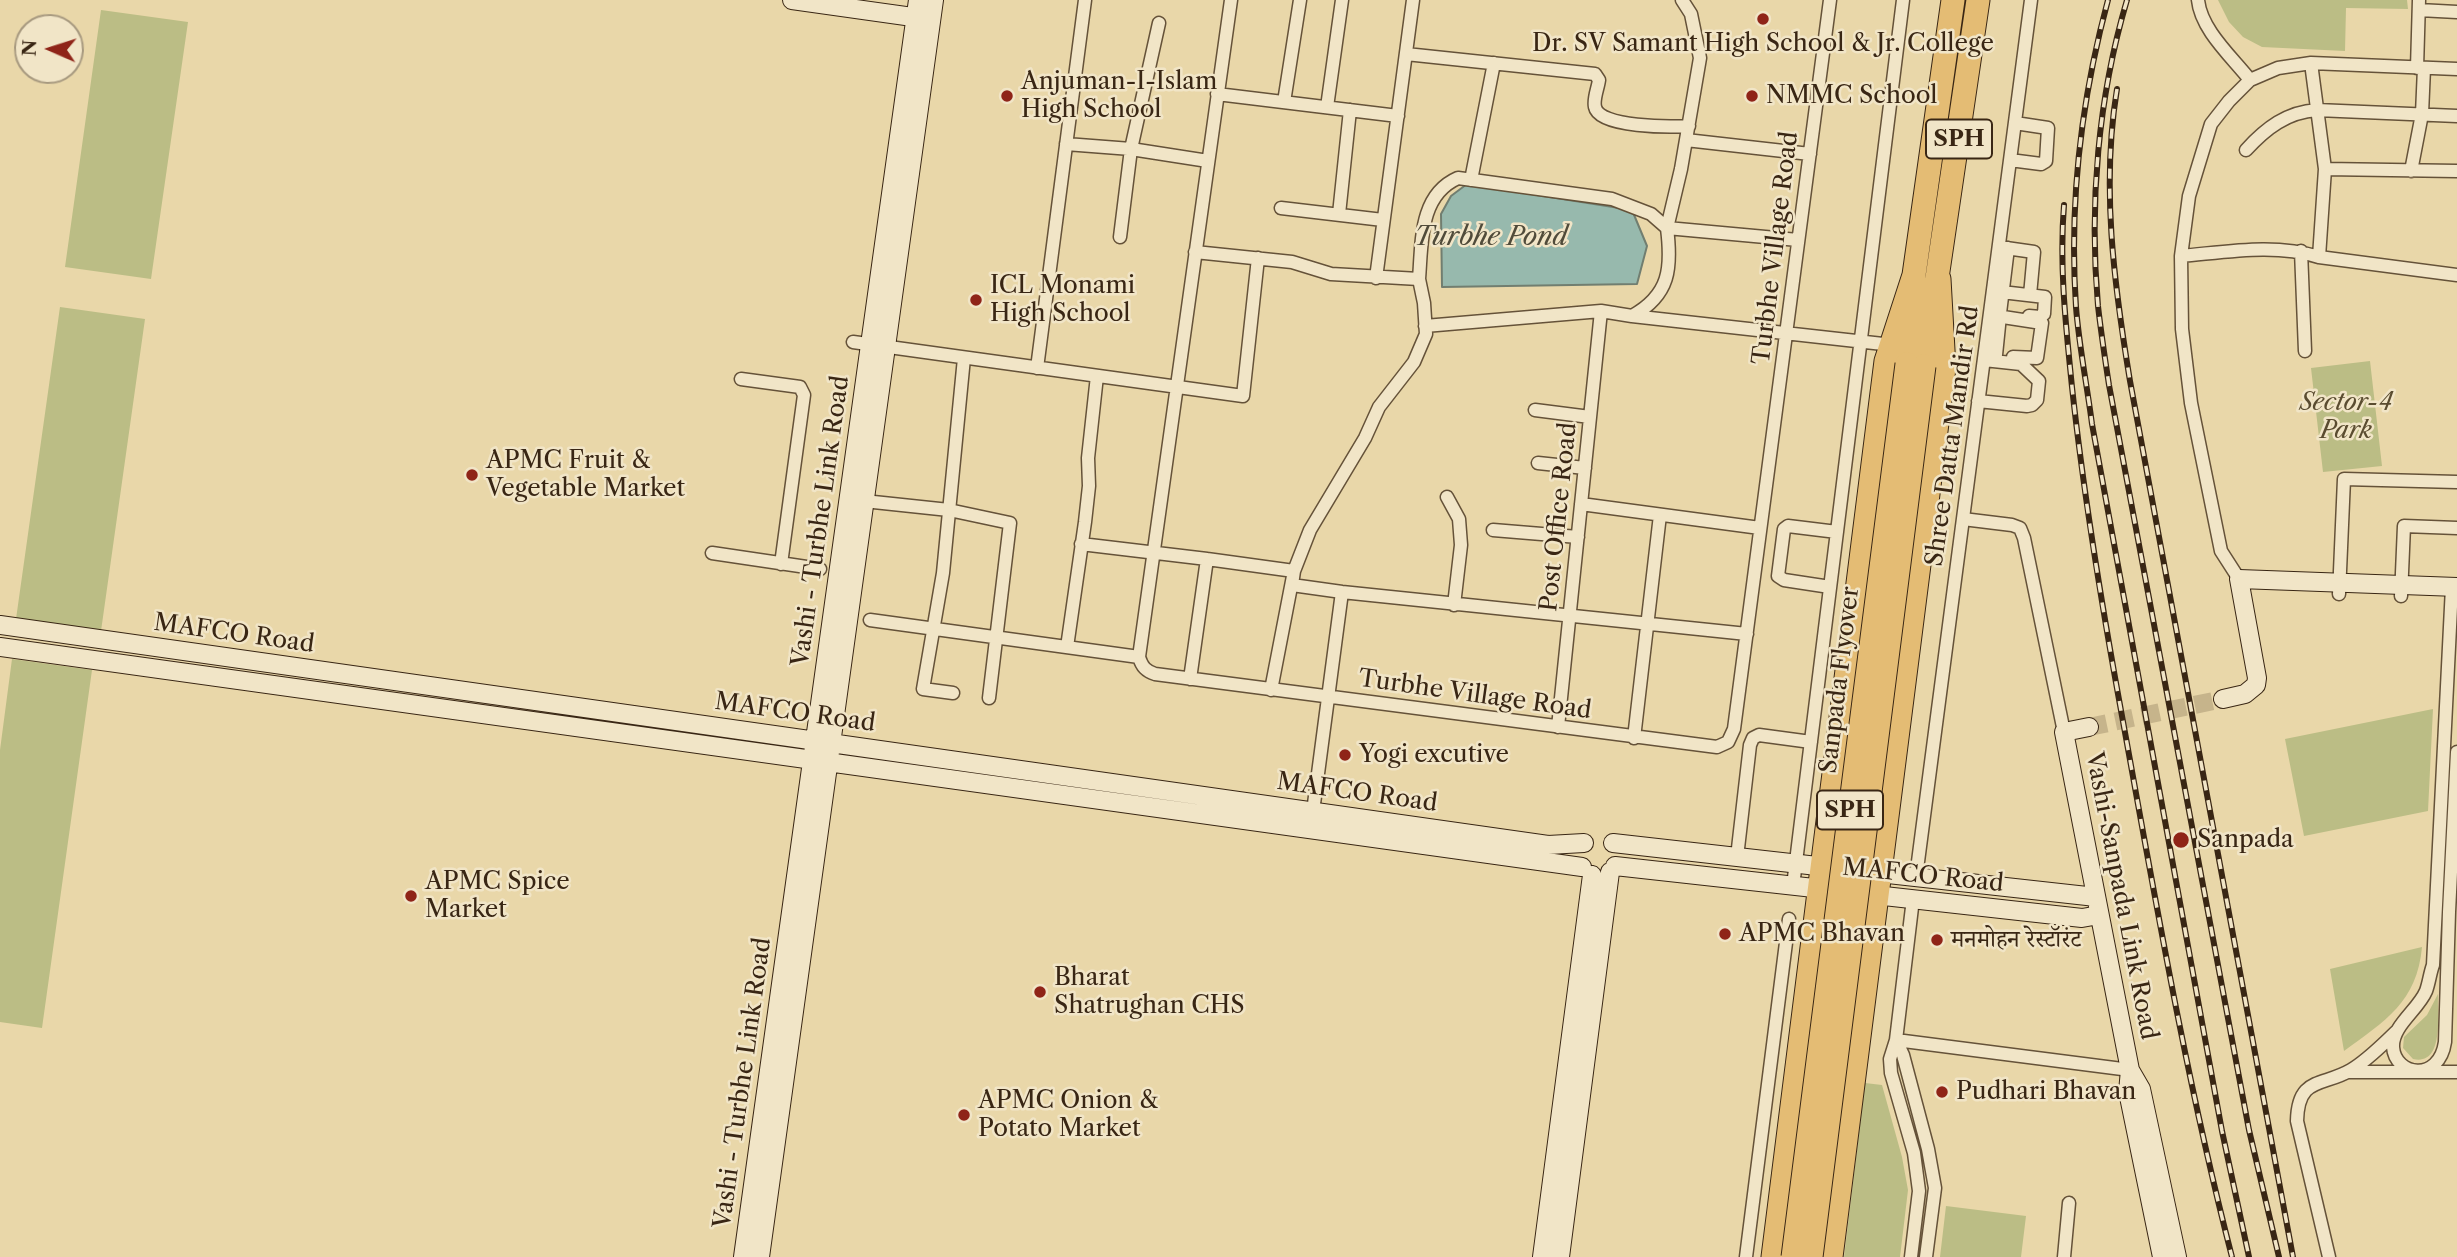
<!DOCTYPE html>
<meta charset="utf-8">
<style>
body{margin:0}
#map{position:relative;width:2457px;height:1257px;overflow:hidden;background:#e9d7a9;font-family:"Libre Caslon Text",serif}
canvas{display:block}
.north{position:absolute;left:14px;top:14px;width:70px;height:70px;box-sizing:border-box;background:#f1e5c7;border:2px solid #a7997f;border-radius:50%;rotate:273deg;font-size:19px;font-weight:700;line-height:28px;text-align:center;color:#392614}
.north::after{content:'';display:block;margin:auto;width:24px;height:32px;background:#8f2418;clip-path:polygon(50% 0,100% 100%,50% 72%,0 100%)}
</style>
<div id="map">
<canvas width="2457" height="1257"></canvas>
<div class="north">N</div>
</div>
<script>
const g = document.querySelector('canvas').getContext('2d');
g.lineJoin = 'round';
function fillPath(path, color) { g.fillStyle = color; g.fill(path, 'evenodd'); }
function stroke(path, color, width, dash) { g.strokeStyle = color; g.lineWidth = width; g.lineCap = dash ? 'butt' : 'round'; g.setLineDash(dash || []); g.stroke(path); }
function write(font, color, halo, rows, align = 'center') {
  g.font = font + ' "Libre Caslon Text","Noto Serif Devanagari",serif'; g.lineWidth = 5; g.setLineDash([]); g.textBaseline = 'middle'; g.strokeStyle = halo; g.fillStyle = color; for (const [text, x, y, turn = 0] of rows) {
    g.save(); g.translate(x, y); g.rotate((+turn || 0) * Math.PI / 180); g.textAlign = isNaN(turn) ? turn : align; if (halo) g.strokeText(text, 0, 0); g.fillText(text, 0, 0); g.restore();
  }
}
fillPath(new Path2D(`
 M2218,0H2407L2408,9L2346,8L2345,51L2262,47L2243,37L2229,22Z
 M101,10L188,22L151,279L65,267Z
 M60,307L145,319L101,631L16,619Z
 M2370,361L2382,466L2323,472L2311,368Z
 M12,659L92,670L42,1028L0,1022V750Z
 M2433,709L2428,811L2304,836L2285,739Z
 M2422,947C2417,1002 2385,1021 2344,1051L2330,969Z
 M2438,994C2437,1014 2445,1066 2413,1059L2403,1048L2404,1037L2427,1015Z
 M1865,1083L1882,1085L1902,1157L1908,1190L1900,1257H1844Z
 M1946,1206L2026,1216L2021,1257H1940Z`), '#bbbd85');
const water = new Path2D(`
 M1467,184L1632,210L1647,246L1637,284L1442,287L1441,214L1451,196Z`);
fillPath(water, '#97b9ad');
stroke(water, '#717e70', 2);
stroke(new Path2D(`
 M2089,727L2223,699`), '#c6b48b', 18, [18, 9]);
const street = new Path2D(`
 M1231,0L1139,657C1142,667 1146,671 1155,674L1717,747L1728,742L1734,729L1830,0
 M1682,0L1691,14L1700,58L1681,169L1667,228L1798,240
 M2198,0C2201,30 2232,57 2250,80
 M2419,10L2457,12
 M1406,54L1595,74L1599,80C1598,88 1593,99 1595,107C1599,128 1672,127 1689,126
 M2311,63L2325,169L2319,257
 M2417,68L2419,0
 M1217,94L1398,116
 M1284,102L1300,0
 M1327,107L1342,0
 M1686,140L1810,154
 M1066,144L1131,149L1208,161
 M2246,150C2266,128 2287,112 2317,110L2457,116
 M2010,160L2041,164L2046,161L2048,128L2015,123
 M2325,169L2457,171
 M2411,171L2422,114L2424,68
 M1471,180L1494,63
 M1281,208L1383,220
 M1339,214L1350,110
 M1120,237L1131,149L1159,23
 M1999,247L2034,252L2030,295
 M2301,251L2305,351
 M1195,252L1292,262L1331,274L1419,279L1424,303L1426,334L1414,362L1379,407L1365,438L1310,530L1294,571L1271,690
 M2181,256C2227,252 2275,243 2319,257L2457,275
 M1376,278L1413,0
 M1419,279C1422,242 1419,195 1458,178L1612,199L1651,214L1667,228C1672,268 1670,295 1632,316L1601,311L1425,326
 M1993,291L2045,297L2044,314L2040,317L2029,316
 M2000,313L2008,248
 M1990,315L2042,323L2037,358L2013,357
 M1632,316L1892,345
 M853,342L1243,396L1258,258
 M1996,355L2000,316
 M1037,368L1085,0
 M741,379L800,387L804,395L781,564
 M1978,401L2027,406L2032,405L2037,400L2039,381L2021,364L1984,360
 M1535,410L1590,417
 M1538,463L1585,468
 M1447,497L1459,519L1461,545L1454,605
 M864,501L949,510L1010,523L989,698
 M1581,504L1760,528
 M1963,519L2012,525L2020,528L2024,538L2064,732
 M1493,530L1578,537
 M1081,544L1207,559L1294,571L1292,585L1342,592L1747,634
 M712,553L820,569
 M2239,579L2221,551L2191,403L2182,329L2181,256L2189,196L2211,124L2229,101L2250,80L2278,68L2311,63L2457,69
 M1830,587L1784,580L1778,576L1784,529L1788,526L1837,532
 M2452,587L2433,965C2430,973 2429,983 2426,991C2418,1010 2392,1026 2393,1047C2395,1076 2439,1083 2445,1042L2449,912L2457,752
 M2339,594L2344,479L2457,482
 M2401,596L2404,526L2457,528
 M870,620L1139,657
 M1067,647L1085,522L1089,486L1088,458L1097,376
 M1190,679L1207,559
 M953,693L923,689L943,573L964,358
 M1558,727L1601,311
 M1634,738L1660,515
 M1312,819L1342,592
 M1737,857L1750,745L1753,738L1759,735L1811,742
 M1916,877L2031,0
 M1793,886L1903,0
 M1896,1040L2130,1070
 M1896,1040L1903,1055L1928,1149L1935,1188L1926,1257
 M2349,1072H2457
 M1746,1257L1789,919
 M1911,1257L1919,1191L1914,1153L1891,1073L1890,1059L1896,1040L1913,899
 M2064,1257L2069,1203
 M2329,1257L2297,1121C2298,1076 2322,1087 2351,1070C2368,1060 2382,1045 2397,1031`);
const secondary = new Path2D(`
 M792,0L927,19
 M0,625L1548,845L1584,843
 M0,647L1582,867
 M2223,699L2245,694L2256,685L2257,678L2239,579L2457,587
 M2089,727L2064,732L2130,1070L2128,1092L2162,1257
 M1613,843L1835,868
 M1615,866L1832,890
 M1870,872L2096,897
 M1866,894L2082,918L2099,915
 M2130,1070L2141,1089L2177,1257
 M743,1257L918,0
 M760,1257L934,0
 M1542,1257L1592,875
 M1560,1257L1610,872`);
const highway = new Path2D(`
 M1907,364L1914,275L1953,0
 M1924,366L1978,0
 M1773,1257L1886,361L1914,275
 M1831,1257L1944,368L1939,279`);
stroke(street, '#655239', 15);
stroke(secondary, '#392614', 20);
stroke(highway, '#392614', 25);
stroke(street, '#f1e5c7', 12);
stroke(secondary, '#f1e5c7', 18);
stroke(highway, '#e4bc74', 23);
const rail = new Path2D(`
 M2108,0C2081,100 2069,203 2076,307C2079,346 2087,385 2092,424L2222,1131L2249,1257
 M2127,0C2098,98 2089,204 2098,306C2101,332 2105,359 2109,385L2249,1130L2279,1257
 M2117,89C2101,186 2114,284 2130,381L2293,1257
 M2064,205C2059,266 2066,327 2072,387C2084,498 2102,607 2122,716C2155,897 2186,1079 2232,1257`);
stroke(rail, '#392614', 6);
stroke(rail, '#f1e5c7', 3.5, [10]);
const highwayBridge = new Path2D(`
 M1793,1257L1907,364
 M1811,1257L1924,366`);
stroke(highwayBridge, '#392614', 25, []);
stroke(highwayBridge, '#e4bc74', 23);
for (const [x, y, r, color] of [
 [1763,19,7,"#8f2418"],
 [1007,96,7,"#8f2418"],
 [1752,96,7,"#8f2418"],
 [976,300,7,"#8f2418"],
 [472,475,7,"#8f2418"],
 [1345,755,7,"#8f2418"],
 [2181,840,9,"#8f2418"],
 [411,896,7,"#8f2418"],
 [1725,934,7,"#8f2418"],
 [1937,940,7,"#8f2418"],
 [1040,992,7,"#8f2418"],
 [1942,1092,7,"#8f2418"],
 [964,1115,7,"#8f2418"]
]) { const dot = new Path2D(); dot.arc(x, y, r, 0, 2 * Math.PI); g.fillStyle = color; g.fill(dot); stroke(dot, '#f1e5c7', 2.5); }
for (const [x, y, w] of [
 [1959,139,66],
 [1850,810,66]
]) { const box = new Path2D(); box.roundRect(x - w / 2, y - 19.5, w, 39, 5); g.fillStyle = '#f1e5c7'; g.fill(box); stroke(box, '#392614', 2); }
write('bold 23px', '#392614', null, [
 ["SPH",1959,139],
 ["SPH",1850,810]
]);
write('24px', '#392614', '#f1e5c7', [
 ["Dr. SV Samant High School & Jr. College",1763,44,"center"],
 ["Anjuman-I-Islam",1021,82],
 ["High School",1021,110],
 ["NMMC School",1766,96],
 ["ICL Monami",990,286],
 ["High School",990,314],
 ["APMC Fruit &",486,461],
 ["Vegetable Market",486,489],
 ["Yogi excutive",1359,755],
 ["Sanpada",2197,840],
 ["APMC Spice",425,882],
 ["Market",425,910],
 ["APMC Bhavan",1739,934],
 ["मनमोहन रेस्टॉरंट",1951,940],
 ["Bharat",1054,978],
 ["Shatrughan CHS",1054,1006],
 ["Pudhari Bhavan",1956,1092],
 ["APMC Onion &",978,1101],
 ["Potato Market",978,1129]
], 'left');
write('24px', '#392614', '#f1e5c7', [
 ["Turbhe Village Road",1776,248,-83],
 ["Shree Datta Mandir Rd",1953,436,-82],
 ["Post Office Road",1559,517,-84],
 ["Vashi - Turbhe Link Road",821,521,-82],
 ["MAFCO Road",234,634,8],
 ["Sanpada Flyover",1840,680,-83],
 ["Turbhe Village Road",1475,695,8],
 ["MAFCO Road",795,713,8],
 ["MAFCO Road",1357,793,8],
 ["MAFCO Road",1923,876,6],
 ["Vashi-Sanpada Link Road",2121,896,79],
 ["Vashi - Turbhe Link Road",743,1083,-82]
]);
write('italic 24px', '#5a4c30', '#f1e5c7', [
 ["Sector-4",2346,403],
 ["Park",2346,431]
]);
write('italic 26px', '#504b3a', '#f1e5c7', [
 ["Turbhe Pond",1491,237]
]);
</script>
